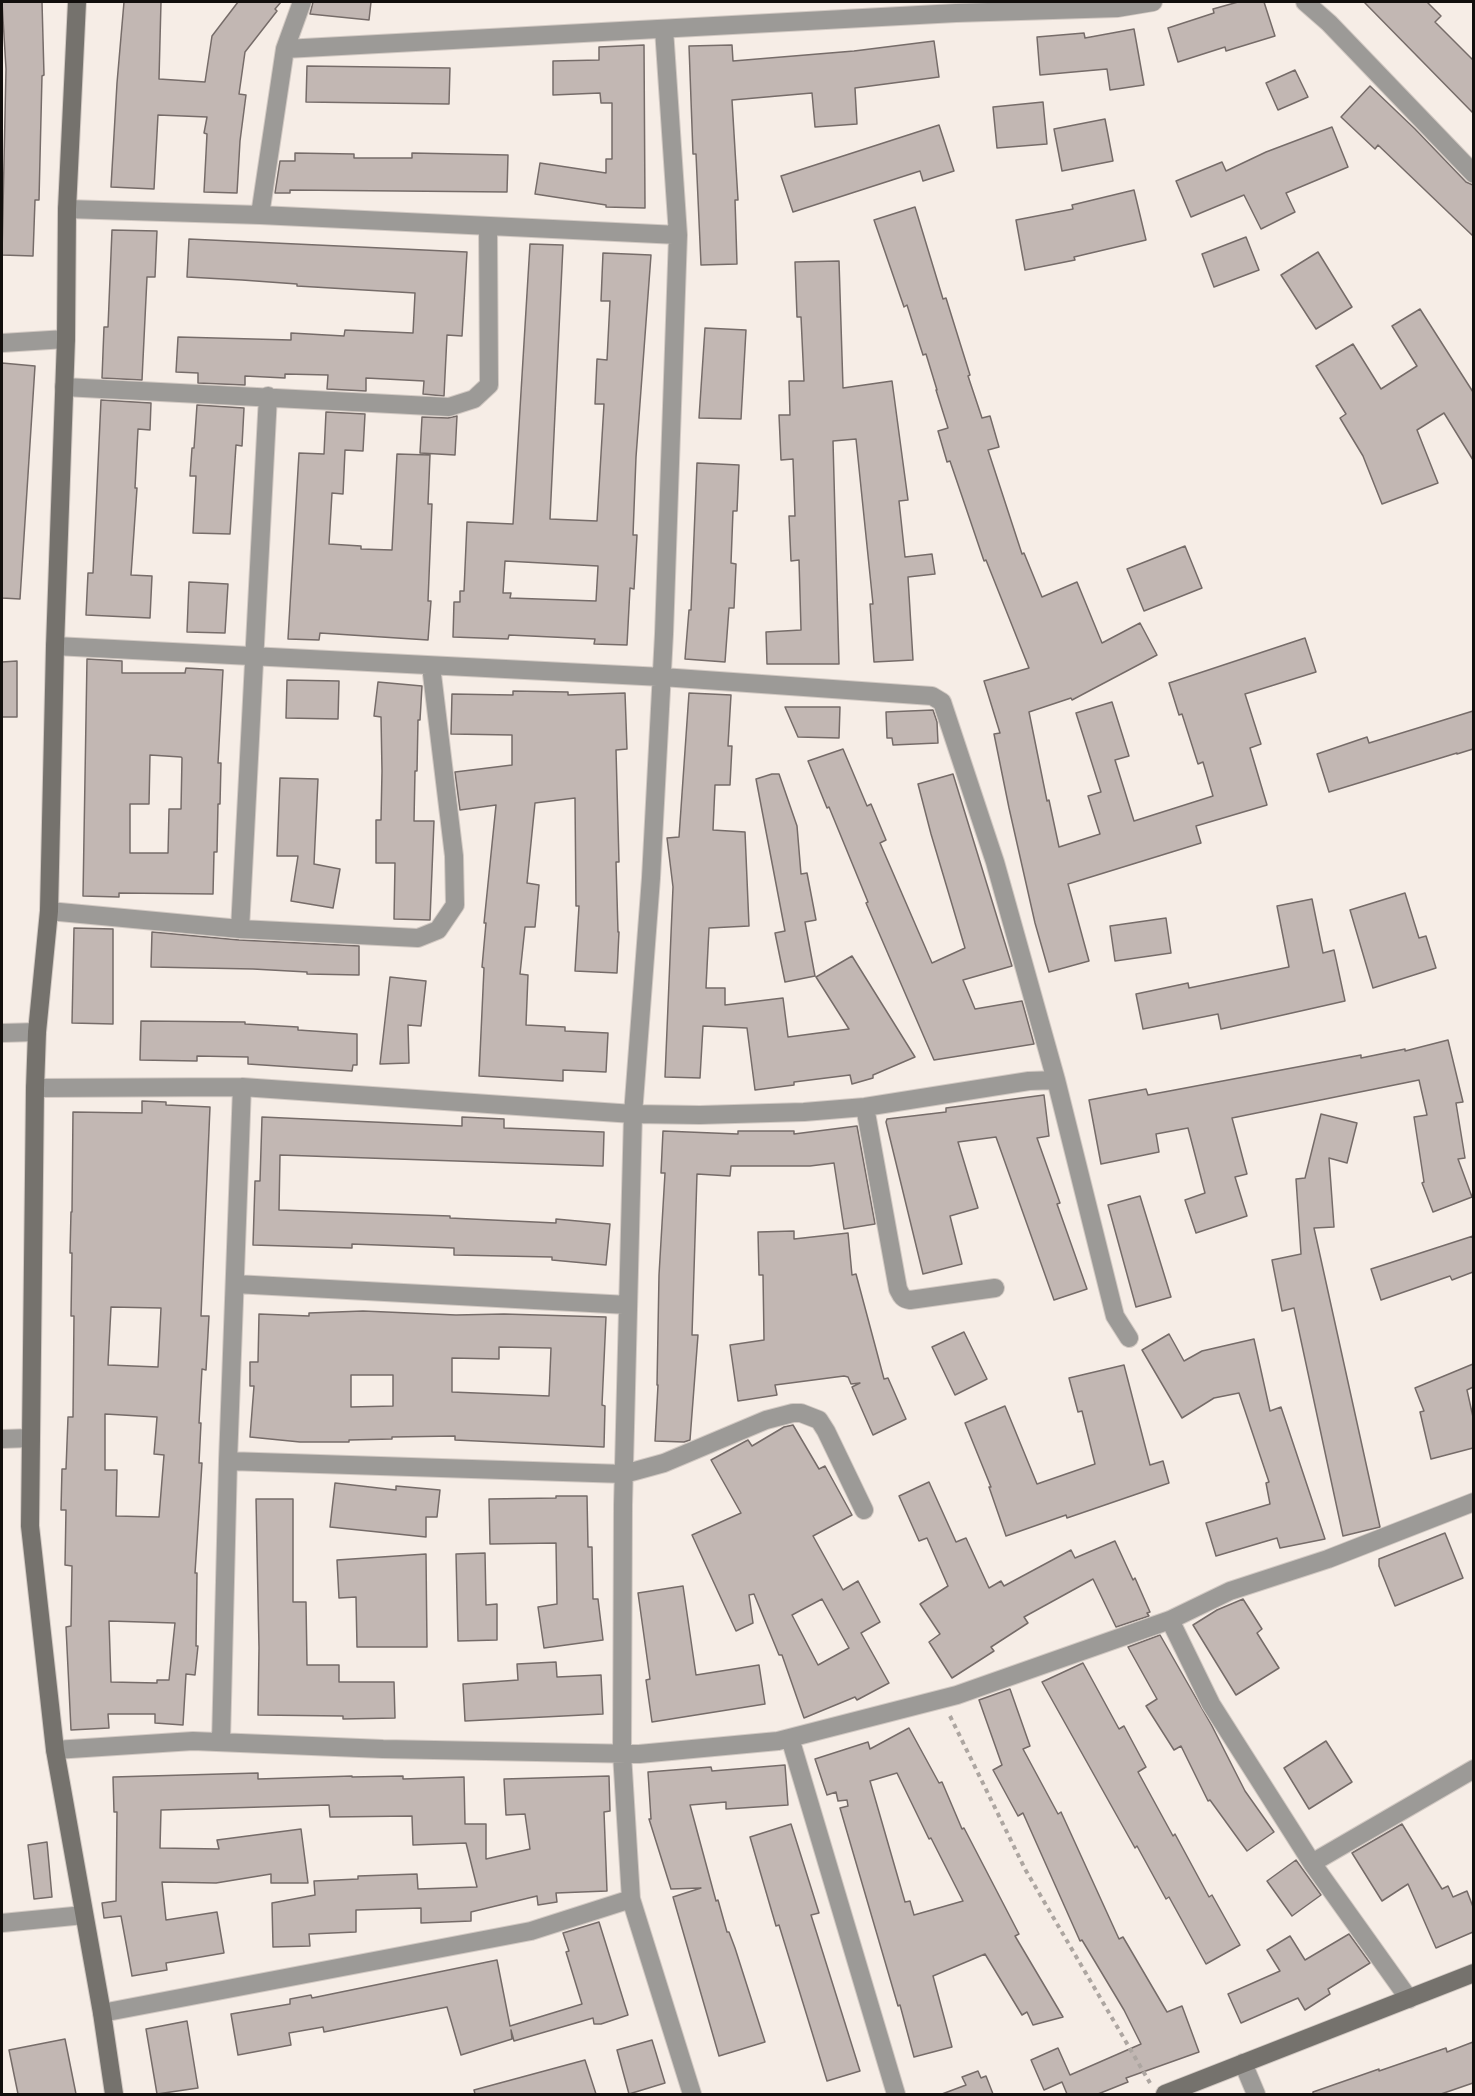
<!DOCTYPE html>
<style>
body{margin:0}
#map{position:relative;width:1475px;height:2096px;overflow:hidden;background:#f6ede6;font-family:"Source Sans 3",sans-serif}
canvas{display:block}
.frame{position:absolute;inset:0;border:3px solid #120f0d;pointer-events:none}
</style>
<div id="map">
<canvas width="1475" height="2096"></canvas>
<div class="frame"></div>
</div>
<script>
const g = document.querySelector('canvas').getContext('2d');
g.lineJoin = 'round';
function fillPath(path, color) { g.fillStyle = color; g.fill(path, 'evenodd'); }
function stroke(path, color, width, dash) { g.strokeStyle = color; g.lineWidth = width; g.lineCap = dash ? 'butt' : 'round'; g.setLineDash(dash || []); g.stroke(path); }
const building = new Path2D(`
 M2,2H42L44,75L42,76L39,200H35L33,256L2,255L6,69Z
 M124,2H161L159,79L205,82L212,36L238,2H281L275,9L277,11L245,52L239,94L246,95L240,141L237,193L204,192L207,134L204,133L207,117L158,115L154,189L111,187L117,83Z
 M313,2H371L369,20L310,14Z
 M1238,2H1264L1275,36L1226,51L1225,47L1178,62L1168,28L1214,13L1213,9Z
 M1364,2H1427L1441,16L1435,22L1473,60V113Z
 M1134,29L1144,85L1110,90L1107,69L1040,75L1037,37L1084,33L1085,38Z
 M934,41L939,77L855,88L857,124L815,127L812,93L732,100L738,200H735L737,264L701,265L696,154H693L689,46L732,45L733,61L854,51Z
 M644,45L645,208L606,207V205L535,194L540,163L606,173V159H612V103H601L600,93L553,95V61L599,60V47Z
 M307,66L450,68L449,104L306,102Z
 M1295,70L1308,97L1278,110L1266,83Z
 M1370,86L1415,129L1466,182L1473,185V236L1378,145L1375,149L1341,117Z
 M1043,102L1047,144L997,148L993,107Z
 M1105,119L1113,161L1062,171L1054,129Z
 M939,125L954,171L923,181L920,171L793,212L781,176Z
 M1332,127L1348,167L1286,193L1295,212L1261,229L1244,195L1191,217L1176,181L1222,162L1226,171L1266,152Z
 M295,153L354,154V158H412V153L508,155L507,192L290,190V193H275L280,161H295Z
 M1134,190L1146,240L1074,257L1075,260L1025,270L1016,220L1073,209L1072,205Z
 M915,207L943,299L946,298L960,343L970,375L968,376L982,418L990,416L999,447L988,450L1022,554L1024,553L1042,597L1077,582L1102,643L1140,623L1157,655L1072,700L1071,698L1029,712L1047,801L1049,800L1059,847L1100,834L1088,796L1101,792L1076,713L1112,702L1129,756L1115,760L1134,821L1213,796L1203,762L1198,764L1182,714L1179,715L1169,683L1305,638L1316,672L1245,694L1261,744L1250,748L1267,805L1196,826L1201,843L1068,884L1089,961L1049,972L1035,923L1009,808L994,734L1000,733L984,681L1029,668L986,560L984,561L950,461L947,462L938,431L948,428L936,390H937L926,354L923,355L907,305L904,307L874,220Z
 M112,230L157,231L155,277H147L142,380L102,378L104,327H108Z
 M1246,237L1259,270L1214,287L1202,254Z
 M189,239L467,252L462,336L447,335L444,396L423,394L424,381L366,378V391L327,389L328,375L285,374V378L245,376V385L198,383V373L176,372L178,337L291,340V333L344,336L345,330L413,333L415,293L297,286V284L242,280L187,277Z
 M530,244L563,245L550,519L597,521L604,404H595L597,359L607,360L610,301H601L603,253L651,255L636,457L633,535H637L634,589L630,588L627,645L594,644L595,639L509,635L508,639L453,637L454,602H460V591H464L467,522L513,524ZM505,561L598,566L596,601L510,598L511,593H503Z
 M1318,252L1352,307L1316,329L1281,275Z
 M839,261L843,388L892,381L908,500L899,501L905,557L932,554L935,574L908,577L913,660L874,662L870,604H873L856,439L833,441L839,664H767L766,632L801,630L799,560L791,561L789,516H795L793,459L781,460L779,415H790L789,381H804L801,317H797L795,262Z
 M1420,309L1473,392V460L1444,413L1417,430L1438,483L1382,504L1363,456L1340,418L1346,414L1316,366L1353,344L1381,389L1417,366L1392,326Z
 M705,328L746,330L741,419L699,418Z
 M2,363L35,366L20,599L2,598Z
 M101,400L151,403L150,430L138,429L135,488H137L131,575L152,576L150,618L86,615L88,573H93Z
 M197,405L244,408L242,446L236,445L230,534L193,533L196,476H190L192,448H194Z
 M326,412L365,414L363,451L345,450L343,494L332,493L329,544L361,546V549L392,550L397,454L430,455L428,504H432L428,601H431L428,640L320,633L319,640L288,639L299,453L324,454Z
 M457,416L455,455L420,453L422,417L448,418Z
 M697,463L739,465L737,511H733L731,563L736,564L734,608H729L725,662L685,659L689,610H691Z
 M1185,546L1202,588L1144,611L1127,569Z
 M189,582L228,584L225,633L187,632Z
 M87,659L122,661V673H185L186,668L223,670L218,763H221L220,804H218L217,852H214L213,894L119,893V897L83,896ZM150,755L181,757L182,758L181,809H169L168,853H130V804H149Z
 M17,661V717H2V662Z
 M287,680L339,681L338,719L286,718Z
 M378,682L422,686L420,720H418L417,771H415L414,821H434L430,920L394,919L395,863H376V820H381L382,771L381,717L374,716Z
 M513,691L568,692V695L625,693L627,749L616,750L619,862H616L618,932H619L617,973L575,971L579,906H576L575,798L535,803L527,883L539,885L535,927H525L520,974L528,975L526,1025L565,1027V1031L608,1033L606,1072L563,1070V1081L479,1076L484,968L482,967L486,923H484L496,805L460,810L455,772L512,765V735L451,734L452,694L513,695Z
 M689,693L731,695L728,746H732L730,785H715L713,830L745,832L749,926L709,928L706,988H725V1005L783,998L788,1037L849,1029L816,977L852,956L915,1057L873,1075V1078L852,1084L850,1075L794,1082V1085L755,1090L747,1028L703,1026L700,1078L665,1077L673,887L667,838L679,837Z
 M785,707H840L839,738L798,737Z
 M933,710L937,722L938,743L893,745L892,738H887L886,712Z
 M1473,711V749L1457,754V753L1329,792L1317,754L1367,737L1369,743Z
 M843,749L867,806L871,804L886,840L880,843L932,963L965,948L931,834L918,784L953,774L1012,966L963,980L975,1009L1022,1001L1034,1044L934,1060L866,903L868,902L829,807L827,808L808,761Z
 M772,774H779L797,826L801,874L807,873L816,920L805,922L815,976L785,982L775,933L785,931L756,779Z
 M280,778L318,779L314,864L340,869L333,908L291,901L298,856H277Z
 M1405,893L1419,938L1426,936L1436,968L1373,988L1350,910Z
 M1312,899L1323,953L1334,950L1345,1001L1221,1029L1218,1014L1143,1029L1136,994L1188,983L1189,988L1289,967L1277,906Z
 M1166,918L1171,953L1115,961L1110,926Z
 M74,928L113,929V1024L72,1023Z
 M152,932L239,940L359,946V975L307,974V972L253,969L151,967Z
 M390,977L426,981L421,1026L408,1025L409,1063L380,1064Z
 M141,1021L245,1022V1024L298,1027V1030L357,1034V1065H353L352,1071L248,1064V1057L197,1056V1061L140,1060Z
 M1448,1040L1463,1102L1456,1103L1465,1158L1458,1159L1472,1197L1433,1212L1422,1183L1424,1182L1414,1117L1427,1115L1419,1080L1232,1118L1247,1174L1235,1177L1247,1216L1196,1233L1185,1200L1205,1193L1188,1128L1156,1134L1159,1152L1101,1164L1089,1100L1146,1089L1148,1095L1361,1055V1058L1405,1049V1051Z
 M1044,1095L1049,1136L1037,1138L1060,1203L1057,1204L1087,1289L1054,1300L996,1137L958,1142L978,1208L950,1216L962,1264L923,1274L886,1122L887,1119L946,1112V1108Z
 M142,1101L166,1102V1105L210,1107L201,1316H209L206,1370L202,1369L199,1423H201L199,1463H202L195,1573H197L196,1646H198L195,1675L186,1674L183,1725L155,1723V1714H108L109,1728L71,1730L66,1627L71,1626L72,1566L65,1565L66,1510H61L62,1469H66L68,1417H73L74,1316H71L72,1253H70L71,1212H72L73,1112L142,1113ZM111,1307L161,1308L158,1367L108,1365ZM105,1414L157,1417L154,1454L164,1455L159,1517L116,1516L117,1470H105ZM109,1621L175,1623L169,1680H157V1683L111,1682Z
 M1321,1114L1357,1123L1347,1163L1329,1158L1334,1227L1314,1228L1380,1527L1343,1536L1294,1308L1282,1311L1272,1260L1301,1254L1296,1179L1305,1178Z
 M262,1117L462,1126V1117L504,1119V1128L604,1132L603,1166L280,1155L279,1210L450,1216V1218L556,1223V1219L610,1224L606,1265L552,1260V1257L454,1255V1248L352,1244V1248L253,1245L255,1181H260Z
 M857,1126L875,1224L844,1229L834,1163L810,1166H731L730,1176L697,1174L692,1335H698L690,1440L684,1442L655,1441L658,1385H657L659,1275L665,1173H661L663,1131L738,1134V1131H794V1134Z
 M1140,1196L1171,1297L1136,1307L1108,1205Z
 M794,1231V1239L848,1233L852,1275L856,1274L884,1379L888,1378L906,1419L873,1435L852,1387L860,1383L851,1384L848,1377L844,1376L775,1385L777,1395L738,1401L730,1345L764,1340L763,1275H759L758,1232Z
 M1473,1236V1272L1452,1280L1450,1276L1381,1300L1371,1269Z
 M363,1311L456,1315L504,1314L606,1317L602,1405L605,1406L604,1447L455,1440V1436L392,1437V1439L349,1440V1442H300L250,1437L254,1386H250V1362H258L259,1314L309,1316V1313ZM499,1347L551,1348L549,1396L452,1392V1358L499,1359ZM351,1375H393V1406L351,1407Z
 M964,1332L987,1379L955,1395L932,1347Z
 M1169,1334L1184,1361L1202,1351L1254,1339L1270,1411L1281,1407L1325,1539L1280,1548L1277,1538L1216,1556L1206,1523L1270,1504L1266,1483L1269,1482L1239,1393L1214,1398L1182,1418L1142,1350Z
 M1473,1364V1387L1467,1390L1473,1417V1448L1431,1459L1420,1412L1424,1411L1415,1388Z
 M1124,1365L1150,1465L1163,1461L1169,1483L1067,1518L1066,1515L1006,1536L989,1487H991L965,1423L1005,1406L1037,1484L1095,1464L1082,1411L1078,1412L1069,1378Z
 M793,1425L819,1469L825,1466L852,1515L813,1536L843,1590L858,1581L880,1622L861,1633L889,1683L857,1700L855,1697L804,1718L782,1655H779L754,1594L749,1595L753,1623L736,1631L692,1535L741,1513L711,1460L746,1441L748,1440L752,1446L784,1427ZM822,1599L849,1648L818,1665L792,1615Z
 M929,1482L956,1542L966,1538L989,1588L1001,1581L1004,1586L1071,1550L1075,1558L1115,1541L1133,1580L1135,1578L1150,1612L1147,1613L1149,1616L1116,1627L1093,1579L1024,1617L1028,1623L991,1647L994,1651L952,1678L929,1642L940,1634L920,1604L948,1586L927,1538L919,1541L899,1496Z
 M335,1483L396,1490V1486L440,1490L437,1517H426V1537L330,1527Z
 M556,1496H587L588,1547H592L593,1599H598L603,1640L544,1648L538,1607L557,1604L556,1543L490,1544L489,1499L556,1498Z
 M256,1499H293V1602H306L307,1665H339V1682H394L395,1718L343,1719V1716L258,1715L259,1648Z
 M1445,1533L1463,1578L1395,1606L1379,1566V1559Z
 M485,1553L486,1605L497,1604V1640L458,1641L456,1554Z
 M426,1554L427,1647H357L356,1597L339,1598L337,1560Z
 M683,1586L696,1675L759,1665L765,1704L652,1722L646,1680L650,1679L638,1593Z
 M1243,1599L1262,1629L1257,1633L1279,1668L1236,1695L1193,1625L1217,1610Z
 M1160,1635L1212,1726L1245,1791L1274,1832L1247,1851L1210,1800L1208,1801L1181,1746L1174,1750L1146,1706L1157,1699L1128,1647Z
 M556,1662L557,1677L601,1675L603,1714L465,1721L463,1684L518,1680L517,1664Z
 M1083,1663L1119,1729L1124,1726L1146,1767L1138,1772L1173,1836L1175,1834L1209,1897L1212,1895L1240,1945L1206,1964L1169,1897L1166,1899L1137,1846L1135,1848L1042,1682Z
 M1010,1689L1030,1746L1023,1749L1058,1814L1061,1812L1119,1939L1123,1937L1167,2012L1182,2006L1199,2052L1126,2078L1128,2082L1098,2094H1067L1062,2082L1044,2090L1031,2060L1058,2048L1070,2075L1141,2044L1124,2010L1082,1940L1080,1941L1023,1813L1018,1816L993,1770L1002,1765L979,1700Z
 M909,1728L939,1783L942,1782L962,1829L964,1828L1019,1934L1015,1936L1063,2017L1033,2025L1027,2012L1022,2015L985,1954L933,1976L952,2047L914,2057L900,2005L898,2006L840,1808L848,1806L847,1800L838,1801L836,1792L827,1795L815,1759L868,1742L870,1749ZM897,1773L929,1839L931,1838L963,1901L914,1915L910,1901L905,1902L870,1781Z
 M1326,1741L1352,1782L1309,1809L1284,1768Z
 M785,1765L788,1805L726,1809V1802L690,1805L716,1901L718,1900L727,1932H729L735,1948L765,2042L719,2056L673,1897L701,1888L671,1889L649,1819H651L648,1772L711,1767L712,1771Z
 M258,1773V1779L352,1776V1777L403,1776V1779L464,1777L465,1824H486V1859L530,1849L525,1814L506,1815L504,1779L609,1776L610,1811L604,1812L607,1891L556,1893L557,1902L538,1905L537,1896L471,1912V1921L421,1923V1908L356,1910V1932L309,1934L310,1946L273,1947L272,1903L315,1895L314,1881L358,1879V1876L417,1874L418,1889L477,1887L466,1843L413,1845L412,1816L330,1817L329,1805L161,1810L160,1848L219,1849L217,1840L301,1829L308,1883H271V1874L216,1883L162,1882L166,1920L217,1912L224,1953L166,1963L167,1970L132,1976L121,1916L104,1918L102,1903L116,1901L117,1812H114L113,1777Z
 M791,1824L819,1913L811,1915L860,2071L827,2081L779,1925L776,1926L750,1837Z
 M1402,1824L1442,1889L1448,1886L1453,1897L1467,1891L1473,1907V1932L1436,1948L1408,1884L1382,1901L1352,1853Z
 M47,1842L52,1897L34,1899L28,1845Z
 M1296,1860L1321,1895L1292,1916L1267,1881Z
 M599,1922L628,2015L601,2024H594L593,2018L514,2041L511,2030L512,2039L461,2055L447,2007L324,2032L323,2027L289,2033L291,2045L238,2055L231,2014L290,2004V1999L311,1995L312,1998L497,1960L510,2026L582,2004L566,1952L569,1951L563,1933Z
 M1349,1934L1370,1963L1328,1989L1330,1994L1305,2010L1298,1998L1241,2023L1228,1994L1280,1971L1267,1950L1290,1936L1305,1960Z
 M187,2021L198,2088L157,2094L146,2029Z
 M65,2039L76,2094H18L9,2050Z
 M652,2040L665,2083L629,2094L617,2050Z
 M1473,2042V2083L1441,2094H1313V2092L1379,2069V2071L1446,2048L1447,2052Z
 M585,2060L596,2094H475L474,2090Z
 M978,2071L981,2078L986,2076L993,2094H942L966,2085L962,2077Z`);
fillPath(building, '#c2b7b3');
stroke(building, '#766c69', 1.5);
const street = new Path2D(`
 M1305,2L1329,23L1474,174
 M664,29L678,235L664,634L651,878L633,1114L623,1505L622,1754L631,1899L692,2094
 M285,49L956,13L1117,8L1153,2
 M67,209L260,215L678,235
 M260,215L285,49L302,2
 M2,343L66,339
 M64,387L449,407L474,399L489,385L488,226
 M55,646L662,677L932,696L942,702L995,862L1056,1080L1115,1316L1129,1338
 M49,911L240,929L418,938L438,930L455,905L454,856L431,666
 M240,929L268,396
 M2,1033L37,1032
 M35,1088L242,1087L633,1114L700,1115L804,1112L865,1107L1029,1081L1056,1080
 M865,1107L898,1289C901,1295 902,1299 910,1300L995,1288
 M235,1284L628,1305
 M2,1439L31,1438
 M228,1461L624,1474L664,1463L766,1420L793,1413H801L819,1420L826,1431L864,1510
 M1170,1620L1211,1704L1312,1863L1409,1999
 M790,1738L896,2094
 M221,1742L228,1461L242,1087
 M55,1750L193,1741L383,1749L639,1754L778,1741L957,1695L1170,1620L1230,1591L1328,1559L1474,1502
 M1312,1863L1474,1769
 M2,1923L84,1915
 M102,2013L531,1931L631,1899
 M1243,2063L1256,2094`);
const secondary = new Path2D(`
 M77,2L67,209L66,339L55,646L49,911L37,1032L35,1088L30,1526L55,1750L102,2013L114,2094
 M1165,2094L1474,1973`);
stroke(street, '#d2c9c3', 20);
stroke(secondary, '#d2c9c3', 20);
stroke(new Path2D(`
 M950,1716L1025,1869L1150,2083`), '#ada6a1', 4, [4.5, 4.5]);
stroke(street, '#9c9a97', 18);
stroke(secondary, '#75726d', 18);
</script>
